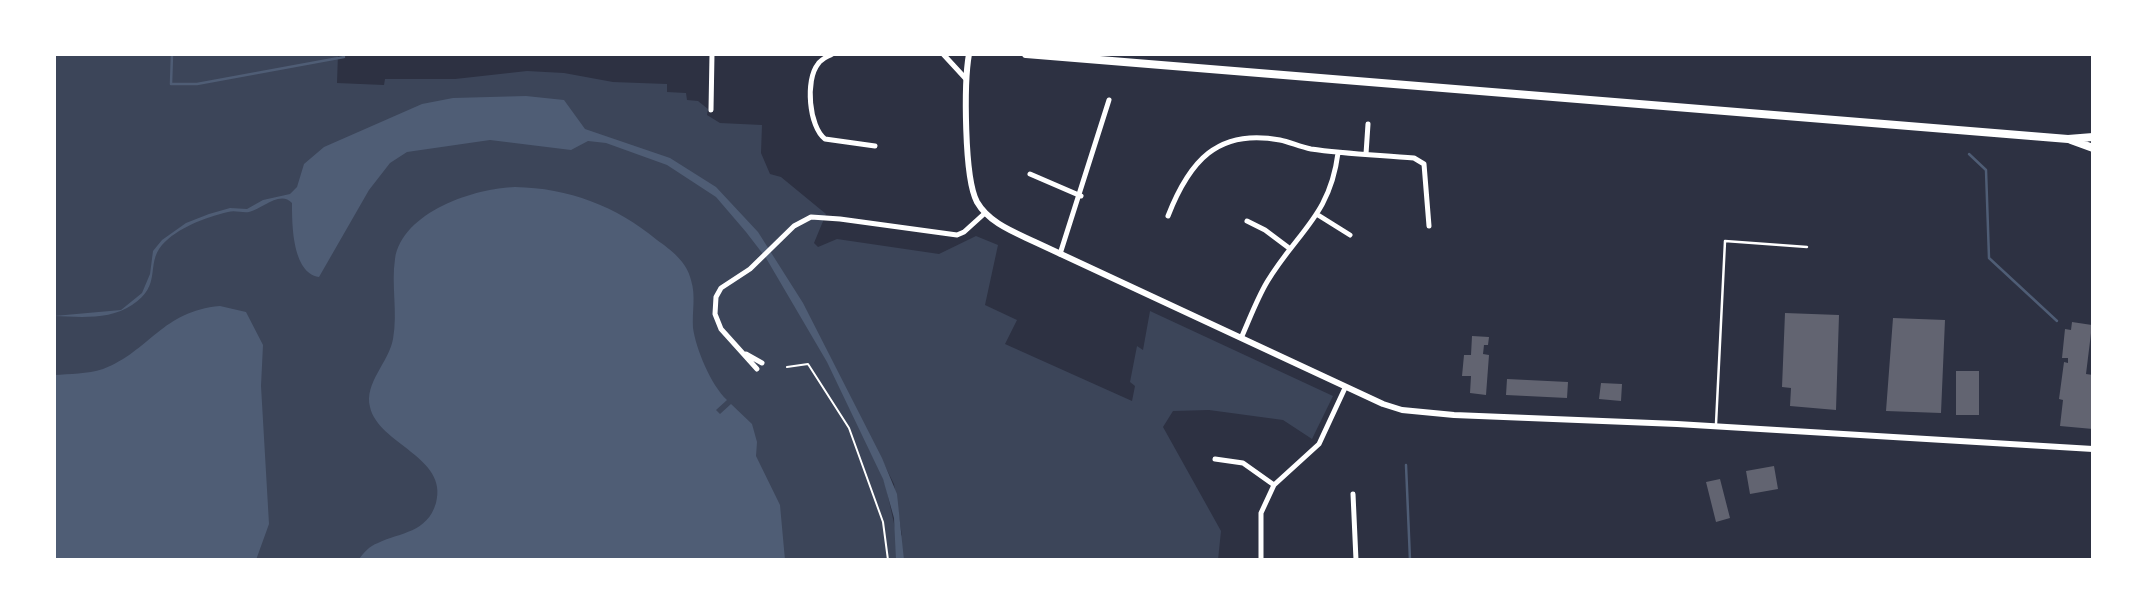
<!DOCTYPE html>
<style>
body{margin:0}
#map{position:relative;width:2147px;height:614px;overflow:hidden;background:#2d3142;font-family:"Noto Sans",sans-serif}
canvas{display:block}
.frame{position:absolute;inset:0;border:56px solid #fff;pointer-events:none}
</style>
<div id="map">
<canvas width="2147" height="614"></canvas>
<div class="frame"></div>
</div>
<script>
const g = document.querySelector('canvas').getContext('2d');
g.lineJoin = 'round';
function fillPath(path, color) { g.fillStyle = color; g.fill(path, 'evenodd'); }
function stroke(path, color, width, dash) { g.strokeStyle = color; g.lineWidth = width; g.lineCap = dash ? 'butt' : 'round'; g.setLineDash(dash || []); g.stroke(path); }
fillPath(new Path2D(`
 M54,54H338L337,83L384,85L385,79H455L527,71L564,73L613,82L667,84V92L686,93L687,100L698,101L708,109L707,115L720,123L762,125L761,153L770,174L781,177L826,214L814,243L818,247L837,239L939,254L976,236L998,245L985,305L1017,320L1005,344L1132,401L1135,386L1130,382L1137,346L1143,350L1150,311L1333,396L1312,439L1283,420L1209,410L1173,411L1163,427L1221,531L1218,560H54ZM864,424L894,484L902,536L895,528L886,487Z`), '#3c4559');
fillPath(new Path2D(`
 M526,96L564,100L585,129L670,158L716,187L758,232L803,303L882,458L897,494L904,560H896L894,518L883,479L827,362L766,258L746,232L716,197L667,165L606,143L588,141L571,150L490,140L407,152L390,163L369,190L319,277C292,273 292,223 292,203C280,190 262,209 249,212C242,213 235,210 228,212C206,217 177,228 162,245C145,265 163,285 132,305C110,320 80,317 54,316L121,310L142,293L150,274L153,251L162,240L186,223L209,214L230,208L247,209L263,200L290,194L297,187L304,164L324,147L422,104L453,98Z
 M515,187C569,188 616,206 657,240C671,250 687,262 691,280C696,296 692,311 693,328C696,349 711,385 727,400L716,410L720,414L731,404L752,424L757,442L756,456L780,505L785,560H358C364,553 369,546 378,543C401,532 427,533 436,503C449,457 378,444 370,407C364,383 389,362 393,339C398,312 391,285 395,259C402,212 475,188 515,187Z
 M220,306L246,312L263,345L261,386L269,524L256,560H54V375C70,374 87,374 103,369C150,351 162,311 220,306Z`), '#4f5d75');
stroke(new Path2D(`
 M172,54L171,84H197L344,57
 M1969,154L1986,170L1989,258L2057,321
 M1406,465L1410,560`), '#4f5d75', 2.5);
fillPath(new Path2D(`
 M1785,313L1839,315L1836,410L1790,406L1791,388L1782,387Z
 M1893,318L1945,320L1941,413L1886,411Z
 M2072,322L2092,325L2086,374L2093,375V429L2060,426L2063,400L2059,399L2064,362L2068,363V358H2062L2065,329L2071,330Z
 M1472,336L1489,337L1488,345H1484L1483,354L1489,355L1486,395L1470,393L1471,376H1462L1464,355H1471Z
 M1956,371H1979V415H1956Z
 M1507,379L1568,382L1567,398L1506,395Z
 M1601,383L1622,384L1621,401L1599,399Z
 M1774,466L1778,489L1750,494L1746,471Z
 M1720,479L1730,518L1716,522L1706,482Z`), '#626471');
stroke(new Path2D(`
 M787,367L808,364L849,428L883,522L888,560`), '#fff', 2);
stroke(new Path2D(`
 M1716,424L1725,241L1807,247`), '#fff', 2.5);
stroke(new Path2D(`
 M832,54C827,57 821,59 818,64C805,80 809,127 825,139L875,146
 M943,54L966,79
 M711,110L712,54
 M1366,154L1368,124
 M1030,174L1081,196
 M1318,215L1350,235
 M1168,216C1189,162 1217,128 1280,140C1290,142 1300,147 1311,149C1345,154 1379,155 1414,158L1424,164L1429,226
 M1247,221L1265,230L1289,248
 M1060,254L1109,100
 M1242,336C1250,318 1257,299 1267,282C1297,232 1330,216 1338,153
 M746,354L762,363
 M757,369L721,329L715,314L716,297L721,288L750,269L794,226L811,217L840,219L957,235L964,232L985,213
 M1215,459L1243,463L1274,485
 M1353,494L1356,560
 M1261,560V513L1274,485L1319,444L1345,388`), '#fff', 5);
stroke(new Path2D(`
 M969,54C964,82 964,178 977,202C989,223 1014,232 1035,242L1383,404L1402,410L1454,415L1677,424L2093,449`), '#fff', 6);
stroke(new Path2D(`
 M1026,54L2068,139L2093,137
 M2071,140L2093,148`), '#fff', 8);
</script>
